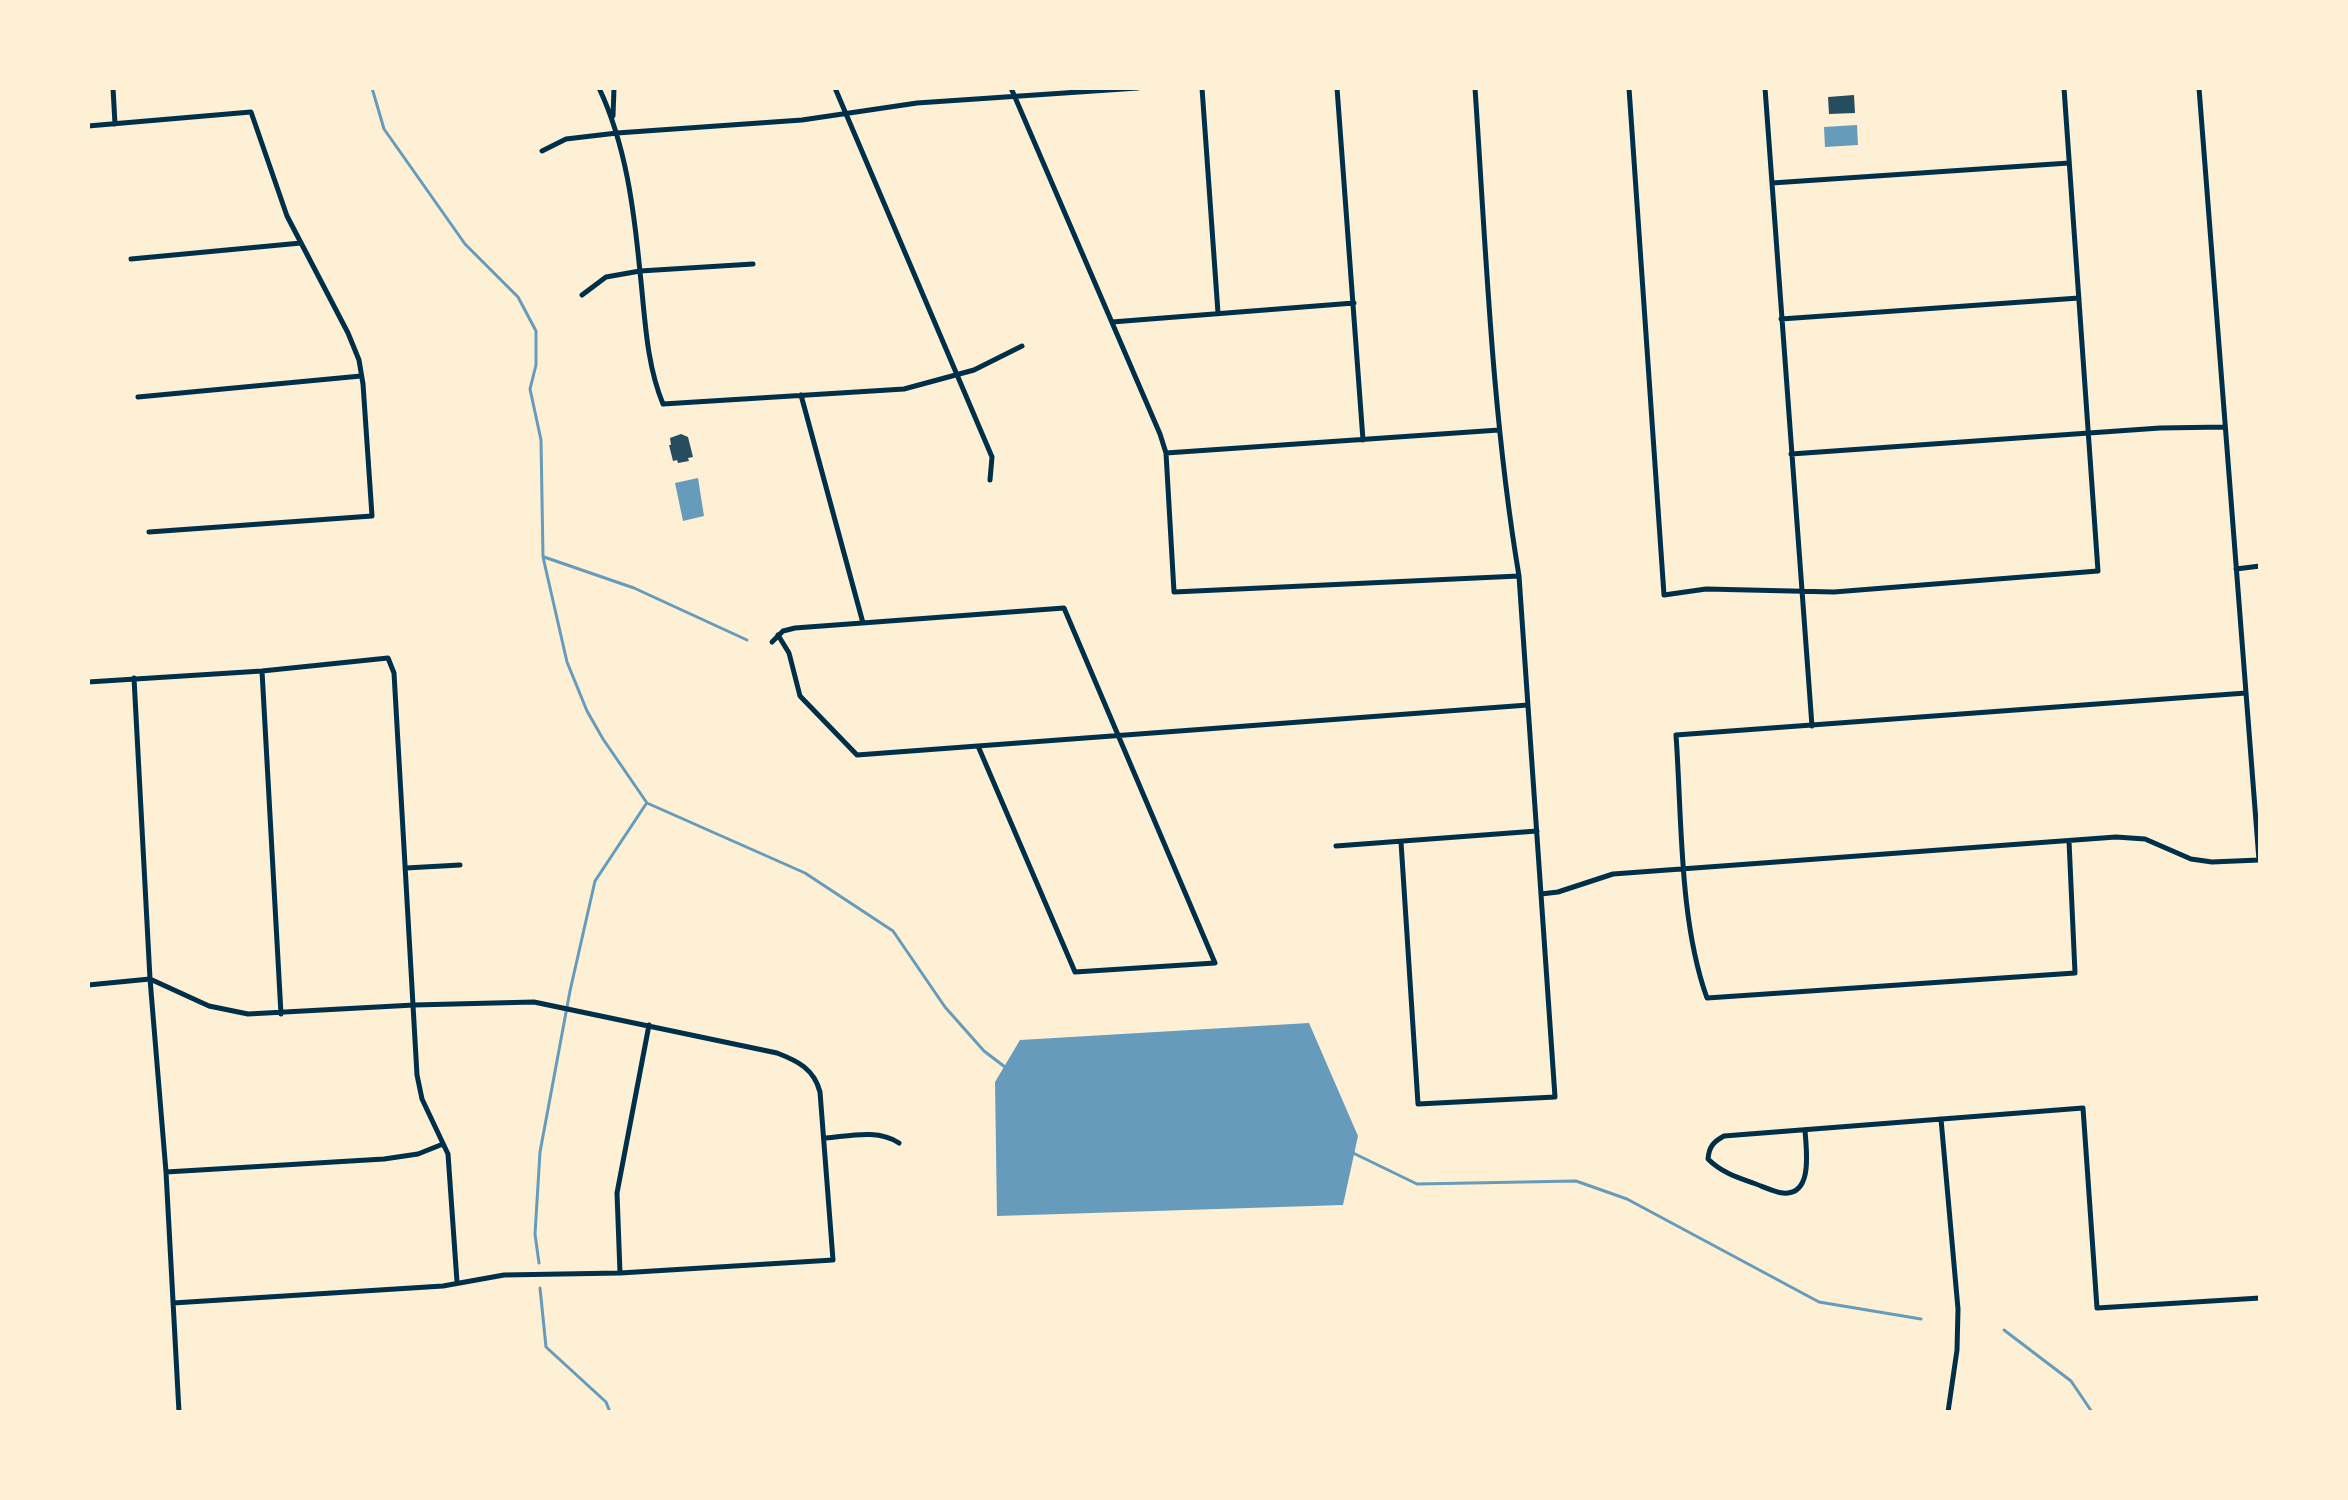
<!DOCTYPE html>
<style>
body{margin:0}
#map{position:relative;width:2348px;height:1500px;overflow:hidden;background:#fdf0d5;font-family:"Asap Condensed",sans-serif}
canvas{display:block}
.frame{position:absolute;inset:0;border:90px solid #fdf0d5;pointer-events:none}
</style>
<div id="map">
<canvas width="2348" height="1500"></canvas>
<div class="frame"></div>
</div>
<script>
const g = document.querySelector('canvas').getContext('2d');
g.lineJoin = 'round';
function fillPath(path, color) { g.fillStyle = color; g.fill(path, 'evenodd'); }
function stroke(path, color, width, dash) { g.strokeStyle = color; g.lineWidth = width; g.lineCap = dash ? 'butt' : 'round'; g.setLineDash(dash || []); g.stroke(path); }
fillPath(new Path2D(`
 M1857,125L1858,145L1825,147L1824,127Z
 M698,478L704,516L683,521L675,483Z
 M1309,1023L1358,1136L1343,1205L997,1216L995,1082L1020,1040Z`), '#669bbc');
stroke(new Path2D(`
 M372,88L384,129L465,244L518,297L536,331V365L530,389L541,440L543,557L567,662L587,711L603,739L647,803L805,873L893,931L945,1007L984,1051L1005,1067
 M544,557L634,588L747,640
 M1351,1152L1417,1184L1576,1181L1627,1199L1819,1302L1921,1319
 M539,1263L535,1234L540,1152L570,991L595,881L646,804
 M540,1288L546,1347L606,1402L610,1412
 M2004,1330L2071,1381L2092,1412`), '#669bbc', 3);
fillPath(new Path2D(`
 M1854,95L1855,113L1829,114L1828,97Z
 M681,434L688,437L693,457L688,458L689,461L678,463L677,460L673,461L669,445H671L670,438Z`), '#264d5e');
stroke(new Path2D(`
 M113,88L115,124
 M599,88C626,145 634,210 640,272C645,316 646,363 663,404L904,389L974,370L1022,346
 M835,88L992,457L990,480
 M1011,88L1160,434L1166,453L1174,592L1519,576
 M1202,88L1218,313
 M1337,88L1363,440
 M1629,88L1664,595L1706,589L1834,592L2098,571L2064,88
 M1765,88L1812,726
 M613,116L614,88
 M88,126L251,112L287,216L348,333L359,360L363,384L372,516L149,532
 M542,151L566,139L617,133L802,120L917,103L1138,88
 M1772,183L2069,163
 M131,259L301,243
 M582,295L606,277L640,271L753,264
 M1781,319L2079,298
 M1112,322L1354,303
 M801,395L863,623
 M138,397L361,376
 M1166,453L1499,430
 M1791,454L2160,428L2225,427
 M2236,569L2260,566
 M778,635L789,653L800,696L857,755L1528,705
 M772,642L783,631L795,628L1064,608L1215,963L1075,972L978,746
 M262,671L281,1014
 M134,678L150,979L166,1172L179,1412
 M88,682L262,671L388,658L394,673L417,1075L422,1099L448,1154L457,1282
 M2069,841L2075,973L1707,998C1679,920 1682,819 1676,735L2246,693
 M1401,842L1418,1104L1555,1097L1519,576C1492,415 1486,251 1475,88
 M1336,846L1537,831
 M406,868L460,865
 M1541,894L1558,892L1613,874L2116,837L2145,839L2191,859L2212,862L2259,860L2199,88
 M88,985L150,979L209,1006L248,1014L414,1005L534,1002L777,1053C798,1061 814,1069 820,1092L833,1260L620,1273L504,1275L443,1286L173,1303
 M1941,1119L1958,1309L1957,1350L1948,1412
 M1805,1130C1806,1148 1814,1196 1783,1193C1774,1192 1762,1186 1753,1183C1736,1177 1721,1172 1708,1159C1709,1147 1713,1142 1724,1136L2083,1108L2097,1308L2260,1298
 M826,1138C850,1136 878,1129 899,1143
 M166,1172L384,1159L418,1154L443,1144
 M620,1273L617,1193L649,1025`), '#003049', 5);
</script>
